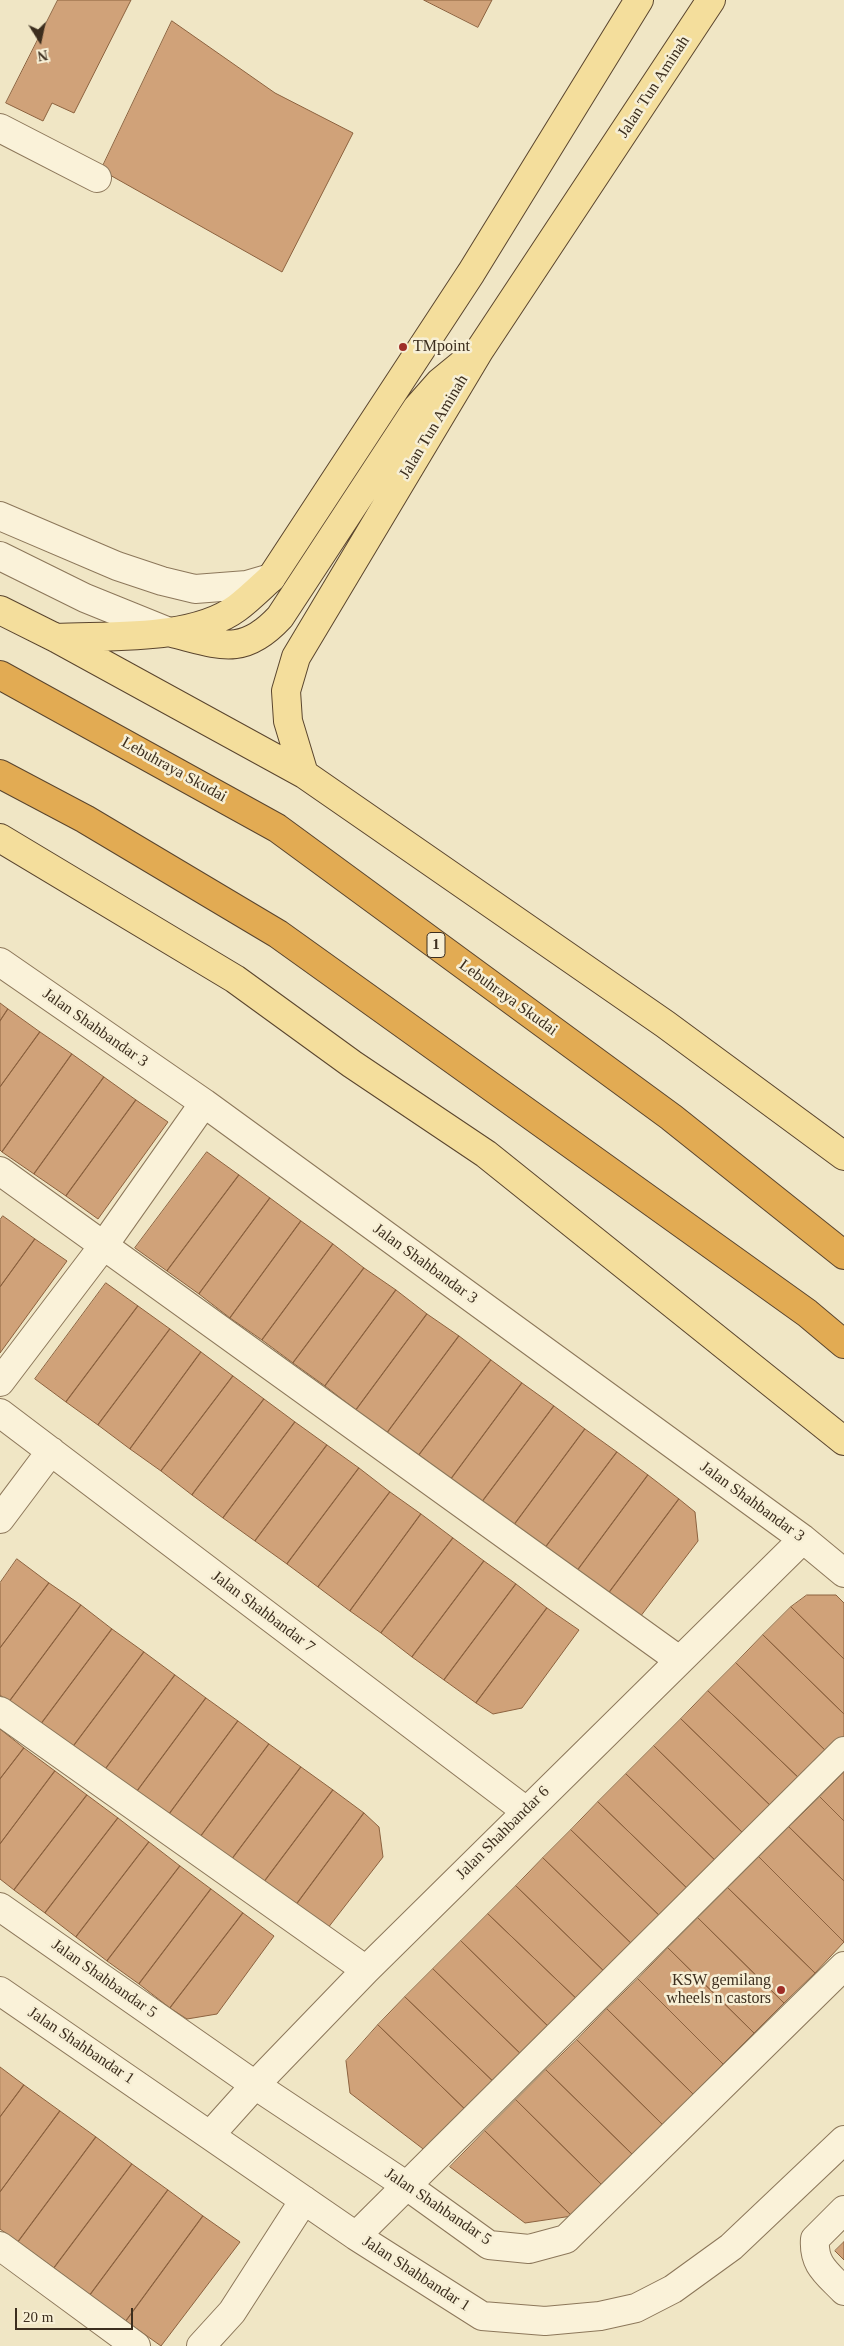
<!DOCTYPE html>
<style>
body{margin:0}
#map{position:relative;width:844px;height:2346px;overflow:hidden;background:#f0e6c5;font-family:Georgia,serif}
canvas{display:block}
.north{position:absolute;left:15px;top:15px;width:50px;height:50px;-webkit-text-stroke:4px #f7efd5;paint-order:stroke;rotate:170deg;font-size:14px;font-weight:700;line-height:20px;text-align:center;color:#3c2e1e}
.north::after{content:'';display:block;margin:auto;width:18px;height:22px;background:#3c2e1e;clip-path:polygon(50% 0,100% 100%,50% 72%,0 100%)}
.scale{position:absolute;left:15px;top:2308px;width:118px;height:22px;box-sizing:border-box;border:2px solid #3c2e1e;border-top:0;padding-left:6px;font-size:15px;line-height:18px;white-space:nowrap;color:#3c2e1e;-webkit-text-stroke:4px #f7efd5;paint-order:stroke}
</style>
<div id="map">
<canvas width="844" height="2346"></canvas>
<div class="north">N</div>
<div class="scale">20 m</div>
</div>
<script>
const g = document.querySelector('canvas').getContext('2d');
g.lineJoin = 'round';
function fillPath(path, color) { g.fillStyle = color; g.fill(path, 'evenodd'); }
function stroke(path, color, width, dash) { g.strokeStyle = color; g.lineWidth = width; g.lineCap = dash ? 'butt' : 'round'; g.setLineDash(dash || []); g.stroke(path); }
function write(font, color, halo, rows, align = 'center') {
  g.font = font + ' Georgia,serif'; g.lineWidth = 5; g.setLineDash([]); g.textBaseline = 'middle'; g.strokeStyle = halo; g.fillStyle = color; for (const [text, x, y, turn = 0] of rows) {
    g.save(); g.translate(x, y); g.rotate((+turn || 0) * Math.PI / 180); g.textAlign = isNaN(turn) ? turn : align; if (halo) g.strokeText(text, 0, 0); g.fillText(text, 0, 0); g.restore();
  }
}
const building = new Path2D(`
 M58,0H131L74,113L52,103L43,121L6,103Z
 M424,0H492L478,27Z
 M172,21L275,93L353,133L282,272L101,170Z
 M0,1003L8,1009L0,1021Z
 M8,1009L40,1032L0,1087V1021Z
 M40,1032L72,1054L2,1152L0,1150V1087Z
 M72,1054L104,1077L34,1174L2,1152Z
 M104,1077L136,1100L66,1196L34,1174Z
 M136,1100L168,1122L98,1219L66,1196Z
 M207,1152L239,1175L167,1271L135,1248Z
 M239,1175L270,1198L199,1294L167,1271Z
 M270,1198L301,1221L230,1318L199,1294Z
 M3,1216L35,1239L0,1287V1220Z
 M301,1221L333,1244L262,1340L230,1318Z
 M35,1239L67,1261L0,1353V1287Z
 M333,1244L364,1268L293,1363L262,1340Z
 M364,1268L396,1290L325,1386L293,1363Z
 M106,1283L138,1306L66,1402L35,1379Z
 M396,1290L427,1314L356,1410L325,1386Z
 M138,1306L170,1329L98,1425L66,1402Z
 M427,1314L459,1336L387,1433L356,1410Z
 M170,1329L201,1352L130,1449L98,1425Z
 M459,1336L491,1360L419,1455L387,1433Z
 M201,1352L233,1376L161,1471L130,1449Z
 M491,1360L522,1383L451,1479L419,1455Z
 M233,1376L264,1399L192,1495L161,1471Z
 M522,1383L554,1406L482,1502L451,1479Z
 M264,1399L295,1422L223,1518L192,1495Z
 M554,1406L585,1429L514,1525L482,1502Z
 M295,1422L327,1445L255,1541L223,1518Z
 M585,1429L617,1452L545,1548L514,1525Z
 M327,1445L359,1468L287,1564L255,1541Z
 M617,1452L648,1475L577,1571L545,1548Z
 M359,1468L390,1492L318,1587L287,1564Z
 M648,1475L679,1499L608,1594L577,1571Z
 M390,1492L421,1514L350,1611L318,1587Z
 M679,1499L695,1512L698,1541L640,1617L608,1594Z
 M421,1514L453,1538L381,1633L350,1611Z
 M453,1538L484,1561L412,1657L381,1633Z
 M17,1559L49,1583L0,1648V1583Z
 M484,1561L516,1584L444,1680L412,1657Z
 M49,1583L81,1605L9,1702L0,1695V1648Z
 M516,1584L547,1608L476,1703L444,1680Z
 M807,1595H836L844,1603V1659L791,1607Z
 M81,1605L112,1629L41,1724L9,1702Z
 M791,1607L844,1659V1714L763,1635Z
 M547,1608L579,1630L522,1708L493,1714L476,1703Z
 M112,1629L144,1652L72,1748L41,1724Z
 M763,1635L844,1714V1738L829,1754L736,1663Z
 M144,1652L175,1675L104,1771L72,1748Z
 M736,1663L829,1754L802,1781L708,1691Z
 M175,1675L206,1698L135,1794L104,1771Z
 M708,1691L802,1781L774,1809L681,1719Z
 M206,1698L238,1721L167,1817L135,1794Z
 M681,1719L774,1809L746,1836L654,1746Z
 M238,1721L269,1744L198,1840L167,1817Z
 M0,1729L24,1748L0,1779Z
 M269,1744L301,1767L229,1863L198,1840Z
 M654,1746L746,1836L719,1864L626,1774Z
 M24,1748L55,1771L0,1844V1779Z
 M301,1767L333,1790L261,1886L229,1863Z
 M55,1771L87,1795L14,1890L0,1879V1844Z
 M844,1772V1821L820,1797Z
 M626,1774L719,1864L691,1892L598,1802Z
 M333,1790L364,1813L293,1909L261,1886Z
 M87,1795L118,1818L45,1913L14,1890Z
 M820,1797L844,1821V1881L789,1827Z
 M598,1802L691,1892L664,1920L571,1830Z
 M364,1813L379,1827L383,1857L324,1933L293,1909Z
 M118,1818L149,1842L76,1937L45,1913Z
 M789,1827L844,1881V1942L759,1857Z
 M571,1830L664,1920L636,1948L543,1858Z
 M149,1842L180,1866L107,1961L76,1937Z
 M759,1857L844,1942L815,1973L728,1888Z
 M543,1858L636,1948L609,1976L516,1886Z
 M180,1866L211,1889L139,1984L107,1961Z
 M516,1886L609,1976L581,2003L488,1914Z
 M728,1888L815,1973L784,2003L698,1918Z
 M211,1889L243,1913L170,2008L139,1984Z
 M243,1913L274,1936L217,2014L187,2019L170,2008Z
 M488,1914L581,2003L553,2031L461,1941Z
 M698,1918L784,2003L754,2033L668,1948Z
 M461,1941L553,2031L526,2059L433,1969Z
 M668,1948L754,2033L723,2064L638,1979Z
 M433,1969L526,2059L499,2087L405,1997Z
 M638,1979L723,2064L693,2094L607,2009Z
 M405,1997L499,2087L471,2115L378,2025Z
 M607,2009L693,2094L663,2125L577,2040Z
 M378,2025L471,2115L431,2155L350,2093L346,2061Z
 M577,2040L663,2125L633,2155L546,2070Z
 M0,2067L24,2085L0,2117Z
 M546,2070L633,2155L602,2185L516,2100Z
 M24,2085L60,2111L0,2192V2117Z
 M516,2100L602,2185L572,2216L485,2131Z
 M60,2111L96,2137L18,2242L0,2229V2192Z
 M485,2131L572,2216L525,2223L450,2167Z
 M96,2137L132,2164L54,2268L18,2242Z
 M132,2164L168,2190L90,2295L54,2268Z
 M168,2190L203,2216L126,2321L90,2295Z
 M203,2216L240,2242L161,2346L126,2321Z
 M844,2242V2260L835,2251Z`);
fillPath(building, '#d0a279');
stroke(building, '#8c623f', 1);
const minor = new Path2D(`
 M0,128L97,178
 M0,516L117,566L162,581L195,589L247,585L271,578
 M0,556L85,598L169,632
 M0,962L204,1103L803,1539L844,1573
 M0,1171L679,1660
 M0,1382L104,1245L204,1103
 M0,1413L526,1811
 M0,1519L51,1451
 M0,1711L366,1970
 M0,1907L255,2085L407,2186L489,2245L529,2249L566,2239L844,1966
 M0,1991L356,2236L482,2316L545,2321L600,2316L636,2308L673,2289L731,2247L844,2140
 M211,2134L255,2085L366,1970L803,1539
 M844,2210L815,2239C813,2265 827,2273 844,2291
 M356,2236L844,1751
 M0,2246L136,2346
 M201,2346L232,2312L304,2200`);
const major = new Path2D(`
 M0,610L56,638L304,774L665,1024L844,1156
 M172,633C220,645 243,657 280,617L417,408L440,382L462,364
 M56,638C110,635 192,641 237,608C249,599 260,588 271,578L471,273L639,0
 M304,774L288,721L286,691L296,657L479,351L711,0
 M0,838L235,979L352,1064L486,1154L844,1441`);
const highway = new Path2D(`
 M0,675L277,828L671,1117L844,1255
 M0,774L85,819L278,934L807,1313L844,1344`);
stroke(minor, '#8c775a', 30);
stroke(major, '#5a452e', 30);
stroke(highway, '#5a452e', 30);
stroke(minor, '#faf2d9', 28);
stroke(major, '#f4de9c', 28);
stroke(highway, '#e2ab53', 28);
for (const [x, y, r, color] of [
 [403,347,5,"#9e2d27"],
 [781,1990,5,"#9e2d27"]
]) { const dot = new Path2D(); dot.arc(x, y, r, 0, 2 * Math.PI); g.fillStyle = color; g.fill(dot); stroke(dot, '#f7efd5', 2); }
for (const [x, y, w] of [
 [436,945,18]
]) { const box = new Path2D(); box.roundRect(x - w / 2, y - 12.5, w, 25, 4); g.fillStyle = '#f7efd5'; g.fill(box); stroke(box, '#3c2e1e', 1); }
write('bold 15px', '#3c2e1e', null, [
 ["1",436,945]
]);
write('16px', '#3c2e1e', '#f7efd5', [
 ["Jalan Tun Aminah",654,87,-57],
 ["Jalan Tun Aminah",434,427,-59],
 ["Lebuhraya Skudai",174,770,29],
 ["Lebuhraya Skudai",508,998,36],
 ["Jalan Shahbandar 3",95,1028,35],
 ["Jalan Shahbandar 3",425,1264,36],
 ["Jalan Shahbandar 3",752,1502,36],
 ["Jalan Shahbandar 7",263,1612,37],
 ["Jalan Shahbandar 6",503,1833,-45],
 ["Jalan Shahbandar 5",104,1979,35],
 ["Jalan Shahbandar 1",81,2046,34],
 ["Jalan Shahbandar 5",438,2207,34],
 ["Jalan Shahbandar 1",416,2274,33]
]);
write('16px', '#3c2e1e', '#f7efd5', [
 ["TMpoint",413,347],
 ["KSW gemilang",771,1981,"right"],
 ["wheels n castors",771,1999,"right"]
], 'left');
</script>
